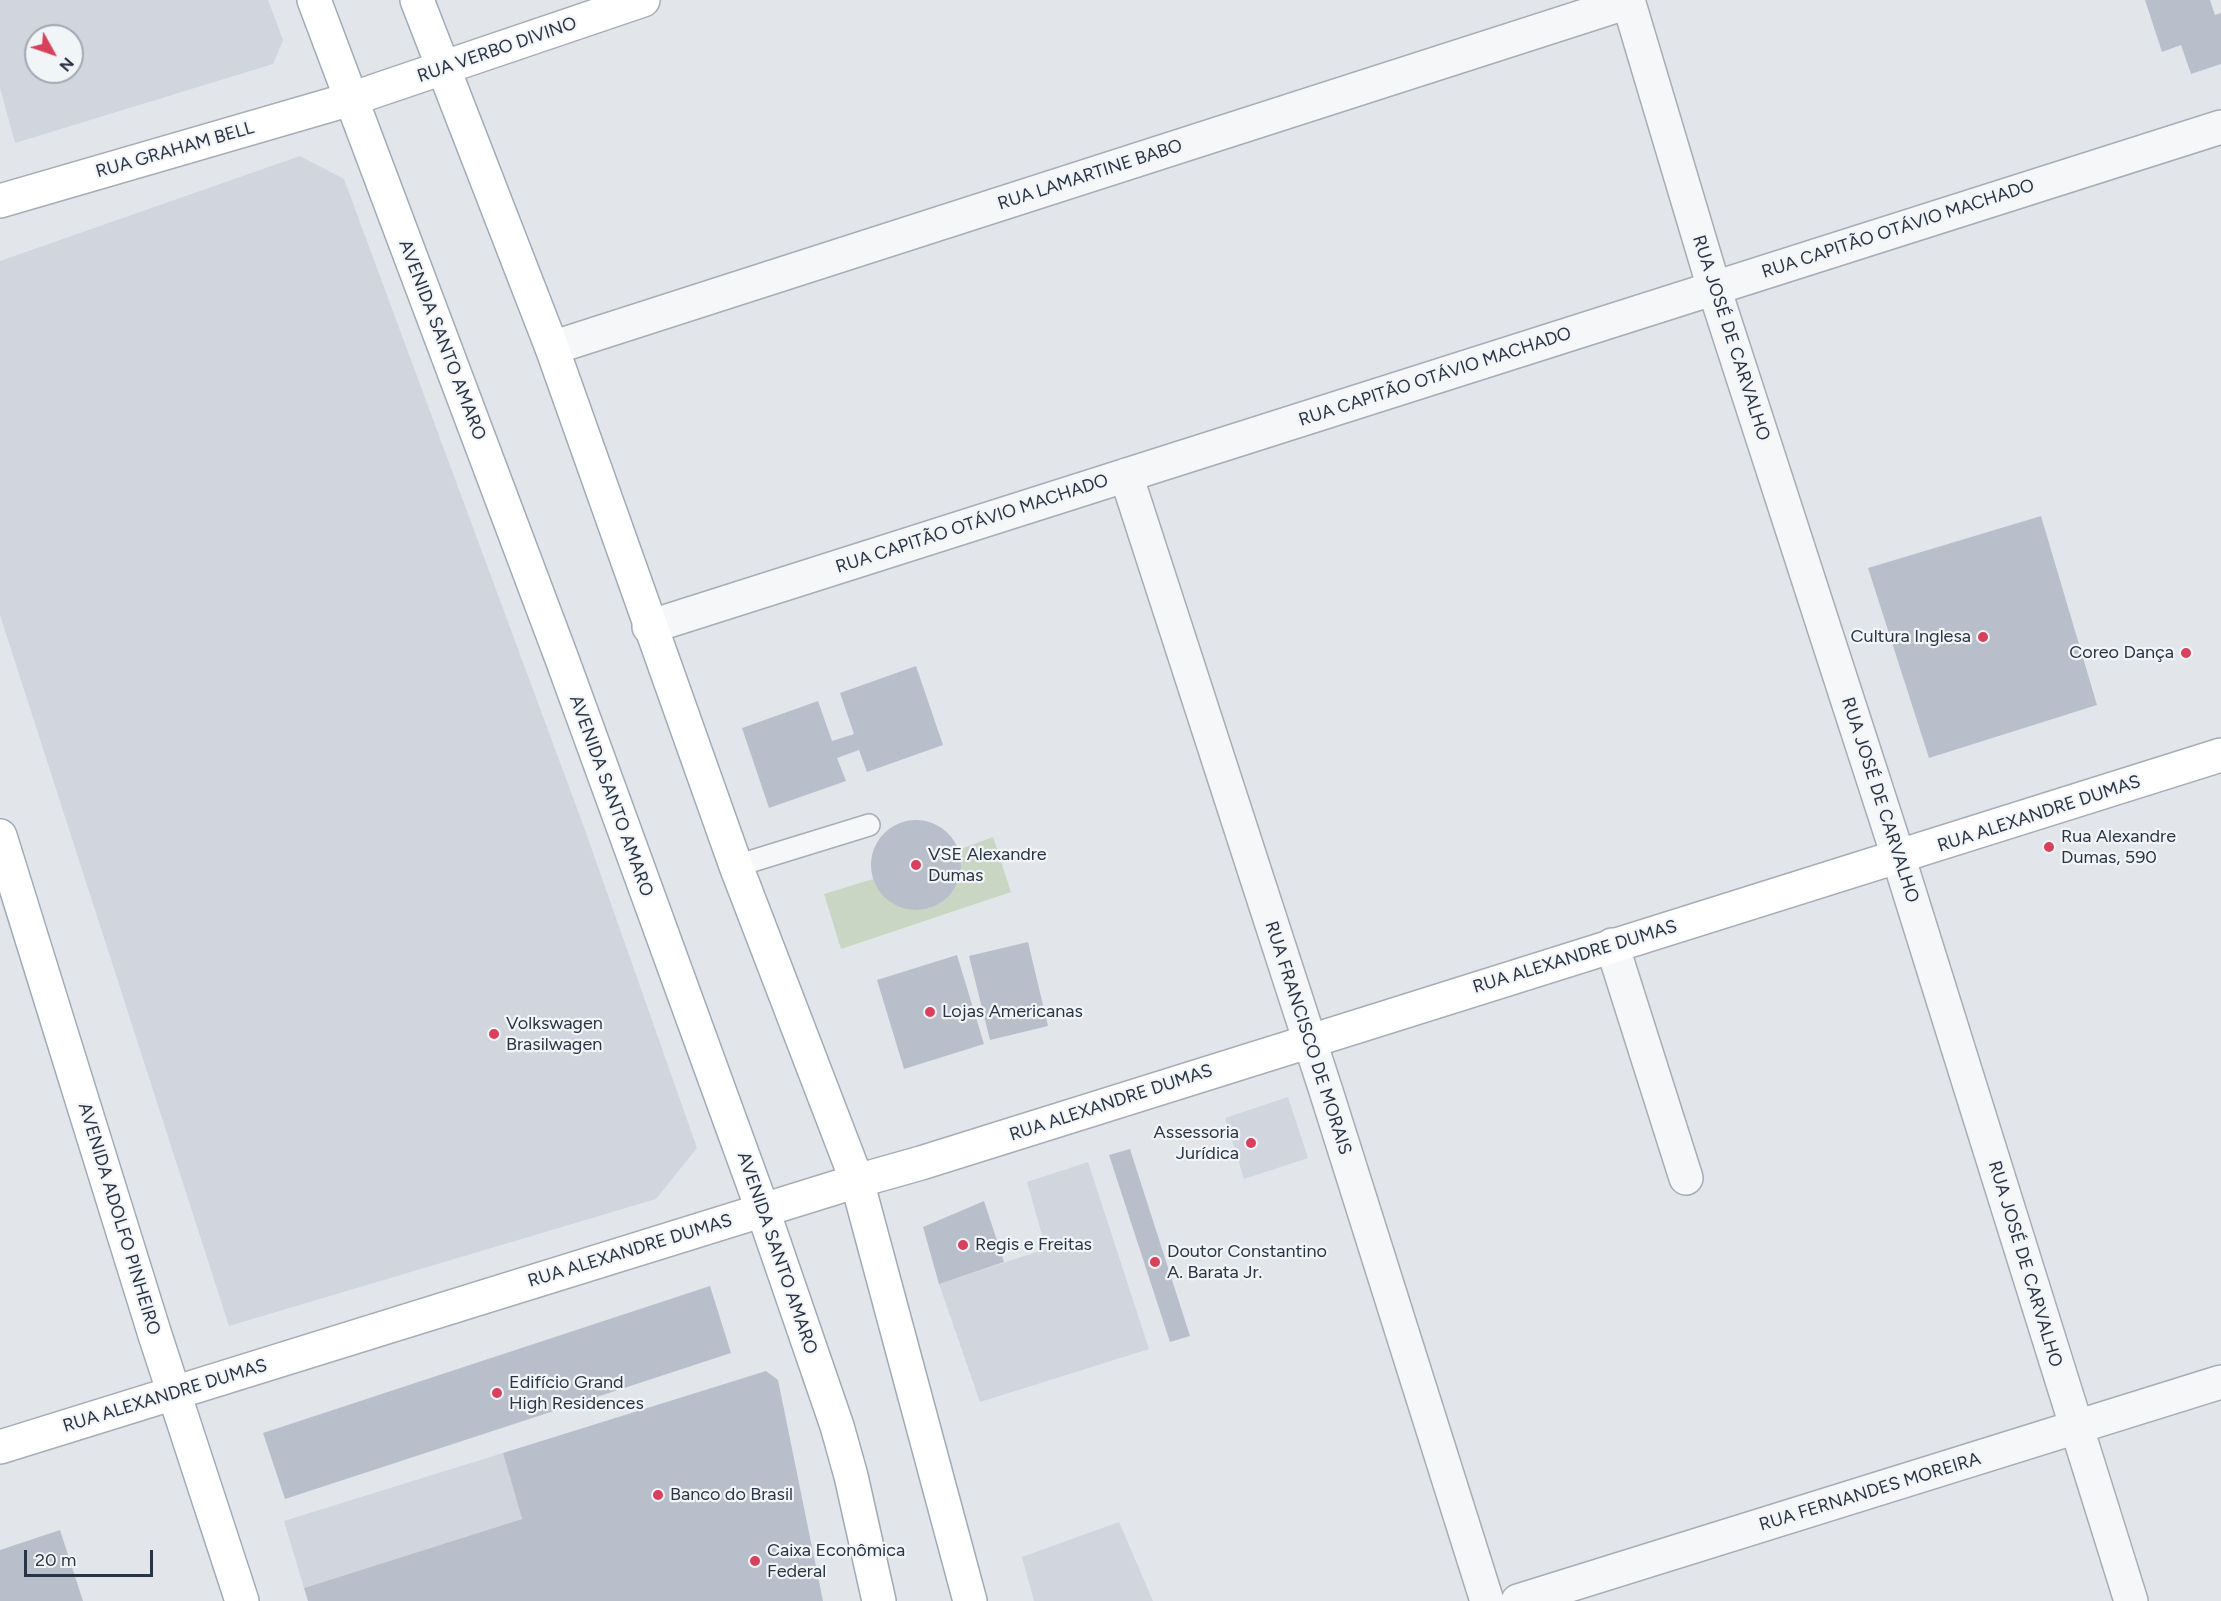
<!DOCTYPE html>
<meta charset="utf-8">
<style>
body{margin:0}
#map{position:relative;width:2221px;height:1601px;overflow:hidden;background:#e2e6eb;font-family:Figtree,sans-serif}
canvas{display:block}
.north{position:absolute;left:24px;top:24px;width:60px;height:60px;box-sizing:border-box;background:#f2f5f8;border:2px solid #a2a8b0;border-radius:50%;rotate:130deg;font-size:16px;font-weight:700;line-height:24px;text-align:center;color:#293445}
.north::after{content:'';display:block;margin:auto;width:21px;height:27px;background:#d8405c;clip-path:polygon(50% 0,100% 100%,50% 72%,0 100%)}
.scale{position:absolute;left:24px;top:1550px;width:129px;height:27px;box-sizing:border-box;border:3px solid #293445;border-top:0;padding-left:8px;font-size:18px;line-height:21px;white-space:nowrap;color:#293445;-webkit-text-stroke:4px #f2f5f8;paint-order:stroke}
</style>
<div id="map">
<canvas width="2221" height="1601"></canvas>
<div class="north">N</div>
<div class="scale">20 m</div>
</div>
<script>
const g = document.querySelector('canvas').getContext('2d');
g.lineJoin = 'round';
function fillPath(path, color) { g.fillStyle = color; g.fill(path, 'evenodd'); }
function stroke(path, color, width, dash) { g.strokeStyle = color; g.lineWidth = width; g.lineCap = dash ? 'butt' : 'round'; g.setLineDash(dash || []); g.stroke(path); }
function write(font, color, halo, rows, align = 'center') {
  g.font = font + ' Figtree,sans-serif'; g.lineWidth = 4.5; g.setLineDash([]); g.textBaseline = 'middle'; g.strokeStyle = halo; g.fillStyle = color; for (const [text, x, y, turn = 0] of rows) {
    g.save(); g.translate(x, y); g.rotate((+turn || 0) * Math.PI / 180); g.textAlign = isNaN(turn) ? turn : align; if (halo) g.strokeText(text, 0, 0); g.fillText(text, 0, 0); g.restore();
  }
}
fillPath(new Path2D(`
 M0,0H268L283,40L273,64L15,143L0,88ZM36,36H72V72H36Z
 M300,156L344,179L585,830L697,1148L656,1199L229,1326L0,615V261Z
 M1288,1097L1308,1158L1244,1179L1225,1118Z
 M1088,1162L1149,1349L980,1402L939,1284L1046,1249L1027,1182Z
 M503,1453L522,1519L304,1588L284,1521Z
 M1119,1522L1153,1601H1034L1022,1557Z`), '#d0d5de');
fillPath(new Path2D(`
 M993,837L1011,892L841,949L824,894L873,879C899,934 973,908 958,850Z`), '#c8d6c3');
fillPath(new Path2D(`
 M2145,0H2210L2215,15L2221,13V64L2191,74L2181,45L2162,52Z
 M2041,516L2097,705L1929,758L1868,568Z
 M916,666L943,745L867,772L859,750L837,758L846,781L769,808L742,728L818,701L832,741L854,734L840,693Z
 M871 865a45 45 0 1 1 90 0a45 45 0 1 1-90 0Z
 M1028,942L1048,1026L990,1040L969,956Z
 M957,955L984,1044L904,1069L877,980Z
 M1130,1149L1190,1336L1170,1342L1109,1155Z
 M984,1201L1004,1262L939,1284L923,1227Z
 M710,1286L731,1353L285,1499L263,1433Z
 M766,1371L778,1380L823,1601H308L304,1588L522,1519L503,1453Z
 M60,1530L83,1601H0V1550Z`), '#b9bfca');
const lane = new Path2D(`
 M736,866L869,825`);
const street = new Path2D(`
 M1628,0L1714,288L1899,859L2131,1601
 M552,348L1628,2
 M1126,475L1326,1091L1487,1601
 M649,627L2221,127
 M1612,945L1686,1178
 M1518,1601L2221,1382`);
const secondary = new Path2D(`
 M0,201L351,99L643,0
 M0,1447L857,1181L921,1163C1354,1026 1789,894 2221,755`);
const primary = new Path2D(`
 M314,0L562,659L763,1211L837,1426L851,1476L879,1601
 M417,0L552,348L736,866L857,1181L970,1601
 M0,836L155,1335L242,1601`);
stroke(lane, '#a7adb6', 24);
stroke(street, '#a7adb6', 36);
stroke(secondary, '#a7adb6', 36);
stroke(primary, '#a0abb8', 36);
stroke(lane, '#f5f7f9', 21);
stroke(street, '#f5f7f9', 33);
stroke(secondary, '#fff', 33);
stroke(primary, '#fff', 33);
for (const [x, y, r, color] of [
 [1983,637,6,"#d8405c"],
 [2186,653,6,"#d8405c"],
 [2049,847,6,"#d8405c"],
 [916,865,6,"#d8405c"],
 [930,1012,6,"#d8405c"],
 [494,1034,6,"#d8405c"],
 [1251,1143,6,"#d8405c"],
 [963,1245,6,"#d8405c"],
 [1155,1262,6,"#d8405c"],
 [497,1393,6,"#d8405c"],
 [658,1495,6,"#d8405c"],
 [755,1561,6,"#d8405c"]
]) { const dot = new Path2D(); dot.arc(x, y, r, 0, 2 * Math.PI); g.fillStyle = color; g.fill(dot); stroke(dot, '#f2f5f8', 2); }
write('18px', '#293445', '#f2f5f8', [
 ["RUA VERBO DIVINO",497,50,-19],
 ["RUA GRAHAM BELL",175,150,-16],
 ["RUA LAMARTINE BABO",1090,175,-18],
 ["RUA CAPITÃO OTÁVIO MACHADO",1898,229,-18],
 ["RUA JOSÉ DE CARVALHO",1731,338,72],
 ["AVENIDA SANTO AMARO",442,340,69],
 ["RUA CAPITÃO OTÁVIO MACHADO",1435,377,-18],
 ["RUA CAPITÃO OTÁVIO MACHADO",972,524,-18],
 ["AVENIDA SANTO AMARO",611,796,70],
 ["RUA JOSÉ DE CARVALHO",1880,800,72],
 ["RUA ALEXANDRE DUMAS",2039,814,-18],
 ["RUA ALEXANDRE DUMAS",1575,957,-17],
 ["RUA FRANCISCO DE MORAIS",1308,1038,72],
 ["RUA ALEXANDRE DUMAS",1111,1103,-18],
 ["AVENIDA ADOLFO PINHEIRO",119,1219,73],
 ["RUA ALEXANDRE DUMAS",630,1251,-17],
 ["AVENIDA SANTO AMARO",777,1253,71],
 ["RUA JOSÉ DE CARVALHO",2025,1264,73],
 ["RUA ALEXANDRE DUMAS",165,1396,-17],
 ["RUA FERNANDES MOREIRA",1870,1492,-17]
]);
write('18px', '#293445', '#f2f5f8', [
 ["Cultura Inglesa",1971,637,"right"],
 ["Coreo Dança",2174,653,"right"],
 ["Rua Alexandre",2061,837],
 ["Dumas, 590",2061,858],
 ["VSE Alexandre",928,855],
 ["Dumas",928,876],
 ["Lojas Americanas",942,1012],
 ["Volkswagen",506,1024],
 ["Brasilwagen",506,1045],
 ["Assessoria",1239,1133,"right"],
 ["Jurídica",1239,1154,"right"],
 ["Regis e Freitas",975,1245],
 ["Doutor Constantino",1167,1252],
 ["A. Barata Jr.",1167,1273],
 ["Edifício Grand",509,1383],
 ["High Residences",509,1404],
 ["Banco do Brasil",670,1495],
 ["Caixa Econômica",767,1551],
 ["Federal",767,1572]
], 'left');
</script>
